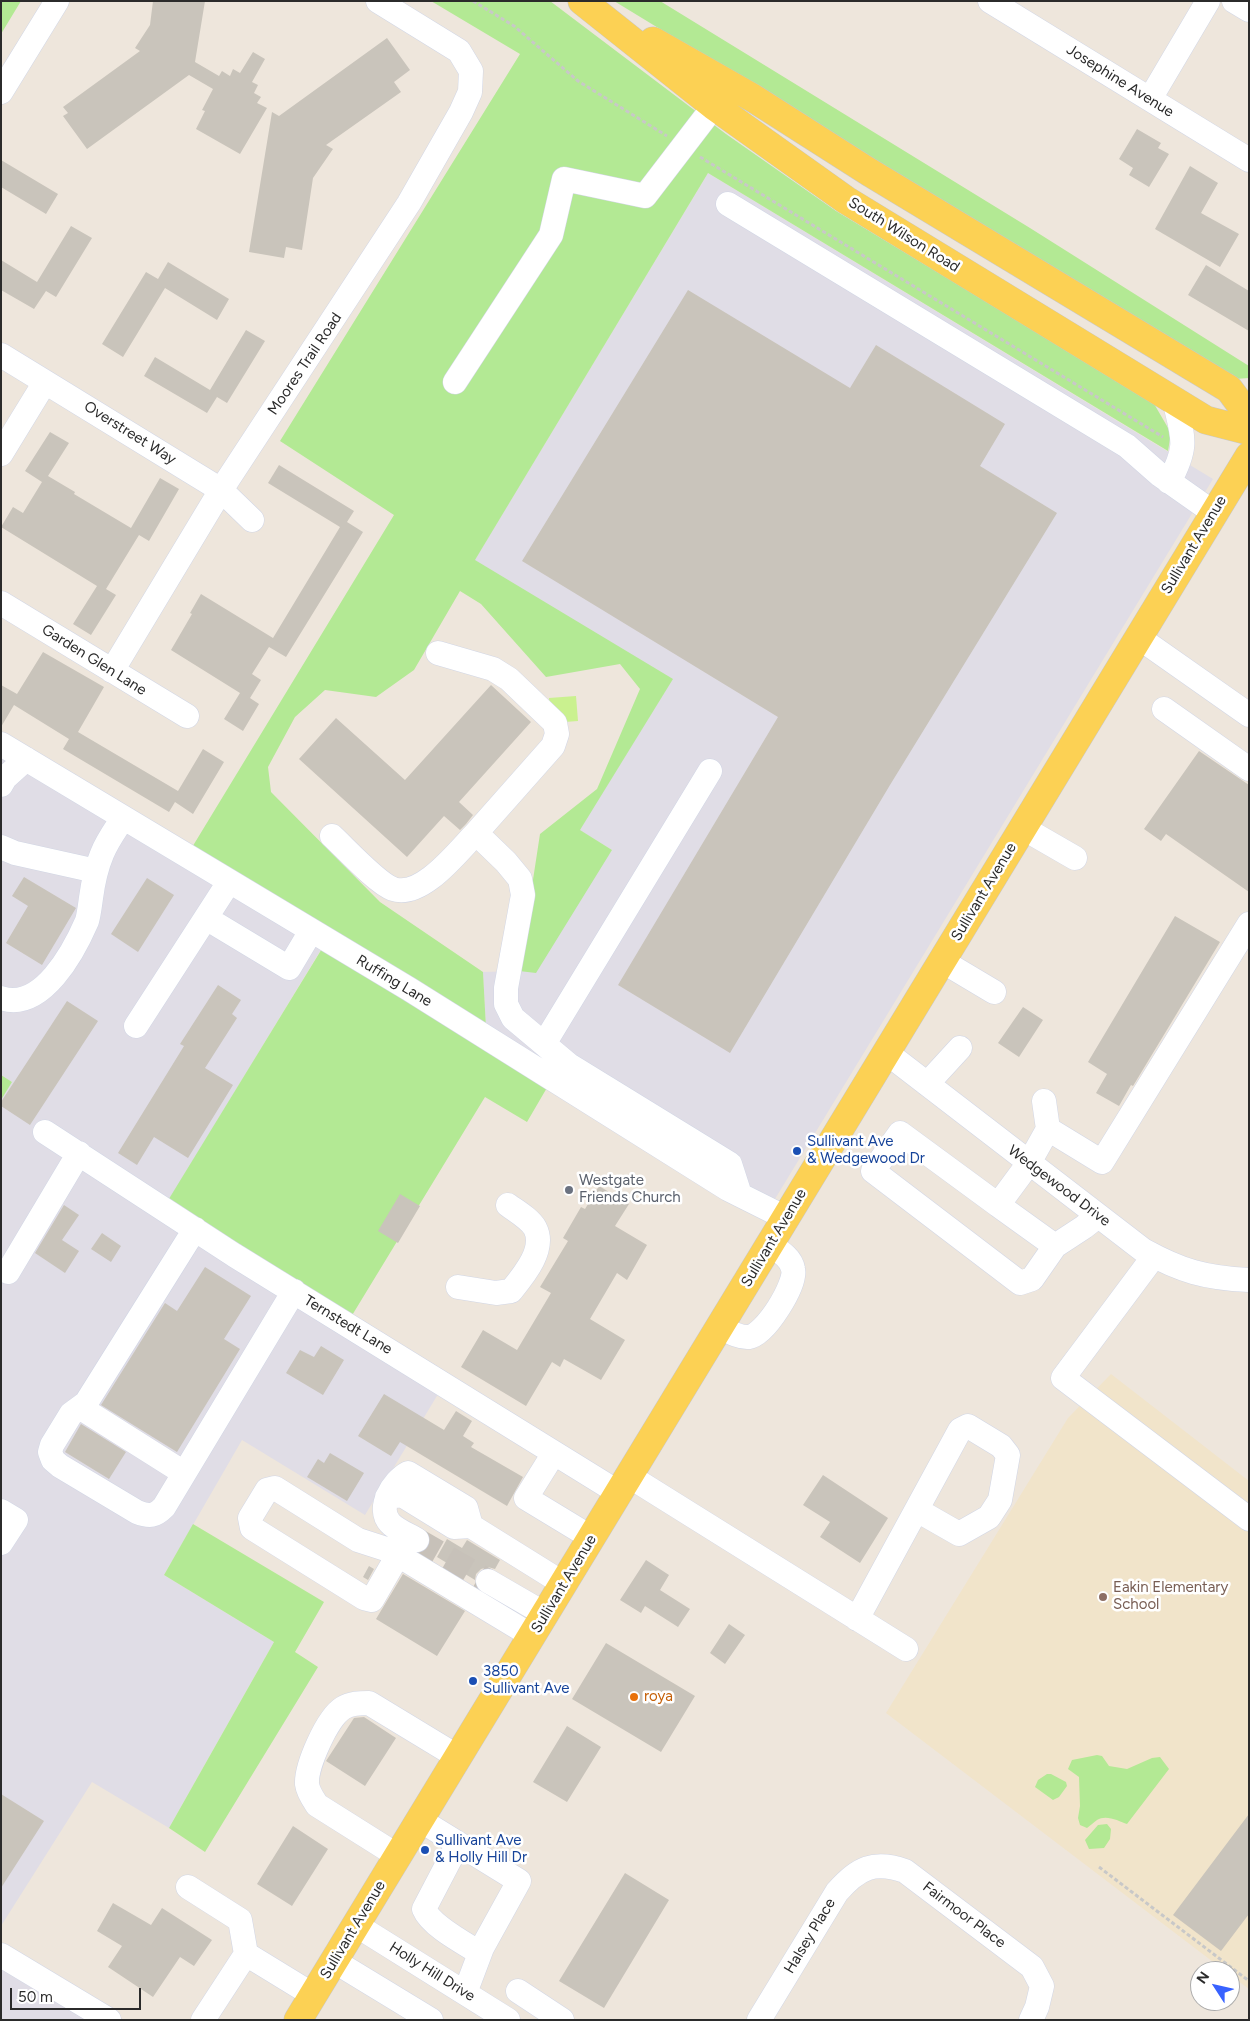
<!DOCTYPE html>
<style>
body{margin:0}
#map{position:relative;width:1250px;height:2021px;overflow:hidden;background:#eee6dc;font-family:Figtree,sans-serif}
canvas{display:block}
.frame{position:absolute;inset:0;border:2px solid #2b2b2b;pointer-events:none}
.north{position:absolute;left:1190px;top:1961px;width:50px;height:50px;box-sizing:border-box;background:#fff;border:1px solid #aaa;border-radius:50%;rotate:305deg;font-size:14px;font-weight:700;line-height:20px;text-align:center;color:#2b2b2b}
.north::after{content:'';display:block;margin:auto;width:18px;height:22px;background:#3862ff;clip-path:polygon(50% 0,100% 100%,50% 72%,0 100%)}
.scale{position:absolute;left:10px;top:1988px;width:131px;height:22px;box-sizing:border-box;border:2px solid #2b2b2b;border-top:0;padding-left:6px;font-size:15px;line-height:18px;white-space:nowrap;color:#2b2b2b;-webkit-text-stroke:4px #fff;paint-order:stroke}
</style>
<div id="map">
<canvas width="1250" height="2021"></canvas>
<div class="frame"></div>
<div class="north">N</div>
<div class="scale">50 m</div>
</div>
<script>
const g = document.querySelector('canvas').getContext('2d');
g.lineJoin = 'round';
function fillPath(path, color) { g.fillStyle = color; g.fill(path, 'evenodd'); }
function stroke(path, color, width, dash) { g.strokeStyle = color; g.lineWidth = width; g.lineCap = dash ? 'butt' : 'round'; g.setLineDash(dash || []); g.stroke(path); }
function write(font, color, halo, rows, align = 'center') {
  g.font = font + ' Figtree,sans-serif'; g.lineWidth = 5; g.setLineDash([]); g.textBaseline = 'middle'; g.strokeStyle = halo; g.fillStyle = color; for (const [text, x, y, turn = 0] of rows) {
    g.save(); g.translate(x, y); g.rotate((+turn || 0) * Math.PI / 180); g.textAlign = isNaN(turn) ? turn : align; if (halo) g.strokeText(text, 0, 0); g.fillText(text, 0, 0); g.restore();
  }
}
fillPath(new Path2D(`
 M708,173L1213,479L764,1217L486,1028L483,972L519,971L612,850L579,830L672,680L474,561Z
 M1,737L331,933L168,1202L449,1376L365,1515L242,1440L164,1575L274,1642L169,1828L92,1782L1,1926V1100L12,1082L1,1075Z
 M1,1944L124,2020H1Z`), '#e0dde6');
fillPath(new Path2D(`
 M1111,1374L1249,1481V1989L1230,1975V1971H1225L886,1713L1068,1418Z`), '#f1e4ca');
fillPath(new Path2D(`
 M1,1H21L1,34Z
 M431,1H550L726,134L836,211L1153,402L1171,433L1168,451L708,173L475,560L673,679L580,830L612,850L536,973L519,971L540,834L597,789L640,689L620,664L546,677L481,604L460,591L414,670L376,697L325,690L295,717L268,767L271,792L380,902L483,972L486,1028L191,849L394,515L280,441L520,54Z
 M614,1H660L1030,228L1249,366V378L1235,379Z
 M323,947L548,1086L527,1122L485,1097L351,1317L167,1202Z
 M1,1075L12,1082L1,1100Z
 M193,1524L324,1602L295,1652L318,1667L205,1852L169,1828L274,1642L164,1575Z
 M1097,1755L1102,1756L1109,1766L1127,1769L1152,1758L1160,1757L1169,1769L1127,1824C1119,1821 1106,1814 1097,1820C1094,1822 1091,1825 1087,1828L1080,1825L1078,1818L1080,1806L1079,1777L1068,1769L1072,1760Z
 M1047,1774H1051L1066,1782L1067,1786L1059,1797L1053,1800L1035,1787L1038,1780Z
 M1107,1824L1111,1829L1110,1839L1104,1848L1089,1849L1085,1840L1098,1825Z`), '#b3e994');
fillPath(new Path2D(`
 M576,696L578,721L551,723L549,698Z`), '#caf18f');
fillPath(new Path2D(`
 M153,1H205L195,62L219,76L222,71L230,76L233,69L240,73L253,52L265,59L252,82L258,85L254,93L261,97L257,103L267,108L240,154L196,129L205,111L202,110L213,89L189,75L87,149L63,116L68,113L63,107L140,51L135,48L150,25Z
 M387,38L410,70L394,82L401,92L326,145L333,149L313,178L302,250L286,247L284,258L249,252L272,112L279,116Z
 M1137,129L1161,143L1158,148L1169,154L1149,187L1129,175L1133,168L1119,159Z
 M1,160L58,194L46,214L1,187Z
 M1190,166L1218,183L1201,213L1239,234L1220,267L1155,229Z
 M71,226L92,238L56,297L46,291L34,309L1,290V260L37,282Z
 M168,262L229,299L217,320L165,288L123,357L102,344L146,272L158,279Z
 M1206,265L1249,291V331L1188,295Z
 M688,290L850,388L876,345L1005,424L980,466L1057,513L890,785L730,1053L618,985L778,717L522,561Z
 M246,330L265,341L227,403L217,397L207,413L144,376L155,357L210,390Z
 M50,432L69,443L48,476L75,492L74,494L131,528L160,478L179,489L149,541L139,535L106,589L116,595L91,635L73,624L97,586L1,527L13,507L23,513L42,482L25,471Z
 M279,465L354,511L347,522L363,532L286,657L269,647L252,674L261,680L250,698L259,704L243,731L224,719L240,693L171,650L192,614L190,613L201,594L273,638L340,527L268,483Z
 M43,652L104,687L78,732L178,791L203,749L224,762L193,814L175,802L169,812L63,749L69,739L14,705L1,727V685L17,694Z
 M491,685L531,722L459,802L473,815L466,824L460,830L444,816L407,857L299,759L336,718L405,780Z
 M1199,751L1249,785V892L1166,834L1161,841L1144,829Z
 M24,877L76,908L42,965L6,943L28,906L12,896Z
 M147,878L174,895L138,952L111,934Z
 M1175,916L1220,942L1133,1086L1131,1085L1119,1106L1096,1093L1107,1074L1088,1062Z
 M218,985L241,1000L232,1014L237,1018L205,1068L233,1085L188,1158L154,1137L137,1165L118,1153L184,1046L180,1044Z
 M67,1001L98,1021L30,1125L1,1106V1102Z
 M1023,1007L1043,1020L1019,1057L998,1043Z
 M599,1186L629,1204L615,1226L647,1245L627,1280L617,1273L590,1319L625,1340L601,1380L564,1359L560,1367L552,1362L526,1406L461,1367L483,1330L517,1350L551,1293L540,1287L568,1241L563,1238L581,1207L585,1209Z
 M400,1194L420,1206L398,1243L378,1231Z
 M64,1205L79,1215L62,1240L79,1251L65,1273L35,1253Z
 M102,1233L121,1246L111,1262L91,1249Z
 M205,1267L251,1296L224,1339L240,1349L177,1452L101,1405L165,1303L177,1311Z
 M321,1346L344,1360L323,1395L286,1373L300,1350L314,1357Z
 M384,1394L444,1430L456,1411L472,1421L463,1436L474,1443L471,1447L523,1477L507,1506L400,1442L391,1456L358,1436Z
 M81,1424L126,1452L109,1479L65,1452Z
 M330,1453L364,1473L347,1501L307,1477L318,1459L324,1463Z
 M823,1475L888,1518L860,1563L820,1537L830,1522L803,1505Z
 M447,1539L462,1548L467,1540L500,1560L495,1569L488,1567L481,1569L476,1574L475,1580L437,1557Z
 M646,1560L669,1575L660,1590L690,1609L678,1627L645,1606L641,1613L620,1600Z
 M369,1566L374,1569L368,1580L363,1577Z
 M403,1574L465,1611L437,1656L376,1619Z
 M729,1624L745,1635L725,1664L710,1653Z
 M606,1643L695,1696L661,1752L572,1699Z
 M364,1717L396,1738L365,1786L326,1761L354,1718Z
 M567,1726L601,1747L567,1802L533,1782Z
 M1,1794L44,1821L1,1888Z
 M1249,1814V1914L1221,1951L1173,1915Z
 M293,1826L328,1849L292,1906L257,1884Z
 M625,1873L669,1900L604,2008L559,1981Z
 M113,1903L151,1925L162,1908L212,1940L194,1966L180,1957L153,1997L108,1967L122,1946L97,1931Z`), '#c9c4bb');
stroke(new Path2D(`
 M417,1540L488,1581`), '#c7c1b9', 24, [24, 12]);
const minor = new Path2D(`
 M990,1L1249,160
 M1234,1L1249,10
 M1,92L57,1
 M1150,99L1208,1
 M728,204L1127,446L1160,475L1214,513
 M1,355L221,490L252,520
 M455,382L551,235L564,179L645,196L714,106
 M1,454L45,382
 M1169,482C1189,445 1183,438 1174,399
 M1,603L187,716
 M1138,637L1249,715
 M438,653L493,669L509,679L555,723L557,734L553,746L476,833
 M112,671L221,490L409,203L461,112L470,92L471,71L459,51L378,1
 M1164,709L1249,769
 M1,744L409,989L728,1189L786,1218
 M1,785L5,778L26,759
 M1023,828L1075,858
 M332,836C346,849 377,883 393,889C422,899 458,851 476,833L506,862L520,879L523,895L506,988V1004L513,1018L569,1065L730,1164L740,1195
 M1,847L15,853L96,871
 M206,918L289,968L311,931
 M942,961L994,992
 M1,998C42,1012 74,951 87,921C89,914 90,905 91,898C93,883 96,868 102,854C107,841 116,829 123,818
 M136,1026L229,882
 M544,1044L710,771
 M887,1053L1143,1250C1181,1271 1205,1278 1249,1280
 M927,1084L960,1048
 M1044,1101L1048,1129
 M45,1132L234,1255L619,1493
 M998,1205L1055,1246L1032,1279L1020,1283L873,1171L900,1133L998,1205L1029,1163L1048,1129L1102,1162L1249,924
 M195,1229L86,1403L71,1414L52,1445L50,1452L53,1460L60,1466L137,1512C150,1517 155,1516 164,1507L294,1291
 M1055,1246L1084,1227L1098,1216
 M1154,1256L1063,1378L1249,1519
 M8,1272L79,1153
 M458,1287L496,1293L511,1291C524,1275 546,1249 535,1228C530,1219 516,1211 508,1205
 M720,1327C728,1331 739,1338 749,1337C765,1335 797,1284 793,1269C791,1257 779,1251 770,1245
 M81,1408L184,1473
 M554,1453L526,1498L592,1538
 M629,1476L906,1649
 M387,1497L402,1495L454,1527L471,1526L564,1584
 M1,1511L16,1520L1,1543
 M417,1540C409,1535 396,1530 390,1523C376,1508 393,1481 408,1473L466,1508L471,1526
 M398,1555L372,1600L364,1598L252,1528L250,1518L267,1490L275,1488L358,1540L389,1550L398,1555L532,1636
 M488,1581L545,1614
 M857,1619L960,1430L968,1426L1001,1446L1008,1455L1000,1500L989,1517L959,1534L917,1510
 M420,1820L519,1881L482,1948L465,1993
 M458,1844L424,1909C431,1926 464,1943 480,1953
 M398,1856L317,1805C313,1799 308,1792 307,1784C306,1766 327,1718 343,1708C351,1703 360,1703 369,1703L458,1757
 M188,1887L240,1920L246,1954
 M356,1925L508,2020
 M1,1955L109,2020
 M334,1961L431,2020
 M518,1991L562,2020
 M203,2020L246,1954L313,1995
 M759,2020L837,1892C858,1868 874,1860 905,1871L1032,1967L1042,1986L1037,2007L1031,2020`);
const major = new Path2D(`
 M582,1L714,106L846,200L1206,420L1249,431
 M653,41L753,98L869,172L1229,389L1249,416
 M298,2020L1249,456`);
stroke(minor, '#d1d6e5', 25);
stroke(major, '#c8c8c8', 29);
stroke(new Path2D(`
 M473,1L514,26L578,81L667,136
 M700,157L1163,437
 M1099,1867L1249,1981`), '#c8c8c8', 3, [4, 2.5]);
stroke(minor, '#fff', 24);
stroke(major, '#fcd154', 28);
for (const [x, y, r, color] of [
 [797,1151,5,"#1a4fb4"],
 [569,1190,5,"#6b7280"],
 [1103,1597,5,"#8d6e63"],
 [473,1681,5,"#1a4fb4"],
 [634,1697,5,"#e8710a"],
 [425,1850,5,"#1a4fb4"]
]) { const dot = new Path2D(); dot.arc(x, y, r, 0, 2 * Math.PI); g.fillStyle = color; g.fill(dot); stroke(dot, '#fff', 2); }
write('15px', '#2b2b2b', '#fff', [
 ["Josephine Avenue",1120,81,32],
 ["South Wilson Road",904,235,32],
 ["Moores Trail Road",305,364,-56],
 ["Overstreet Way",130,433,32],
 ["Sullivant Avenue",1194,545,-59],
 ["Garden Glen Lane",94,660,32],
 ["Sullivant Avenue",984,892,-59],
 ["Ruffing Lane",394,981,31],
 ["Wedgewood Drive",1059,1186,37],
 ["Sullivant Avenue",774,1238,-59],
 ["Ternstedt Lane",348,1325,31],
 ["Sullivant Avenue",564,1584,-59],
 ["Fairmoor Place",964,1915,37],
 ["Sullivant Avenue",353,1930,-59],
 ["Halsey Place",810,1936,-59],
 ["Holly Hill Drive",432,1972,32]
]);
write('15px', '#164399', '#fff', [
 ["Sullivant Ave",807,1142],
 ["& Wedgewood Dr",807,1159],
 ["3850",483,1672],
 ["Sullivant Ave",483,1689],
 ["Sullivant Ave",435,1841],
 ["& Holly Hill Dr",435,1858]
], 'left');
write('15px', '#5b616d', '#fff', [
 ["Westgate",579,1181],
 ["Friends Church",579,1198]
], 'left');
write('15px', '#785e54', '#fff', [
 ["Eakin Elementary",1113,1588],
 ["School",1113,1605]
], 'left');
write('15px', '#c56008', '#fff', [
 ["roya",644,1697]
], 'left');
</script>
